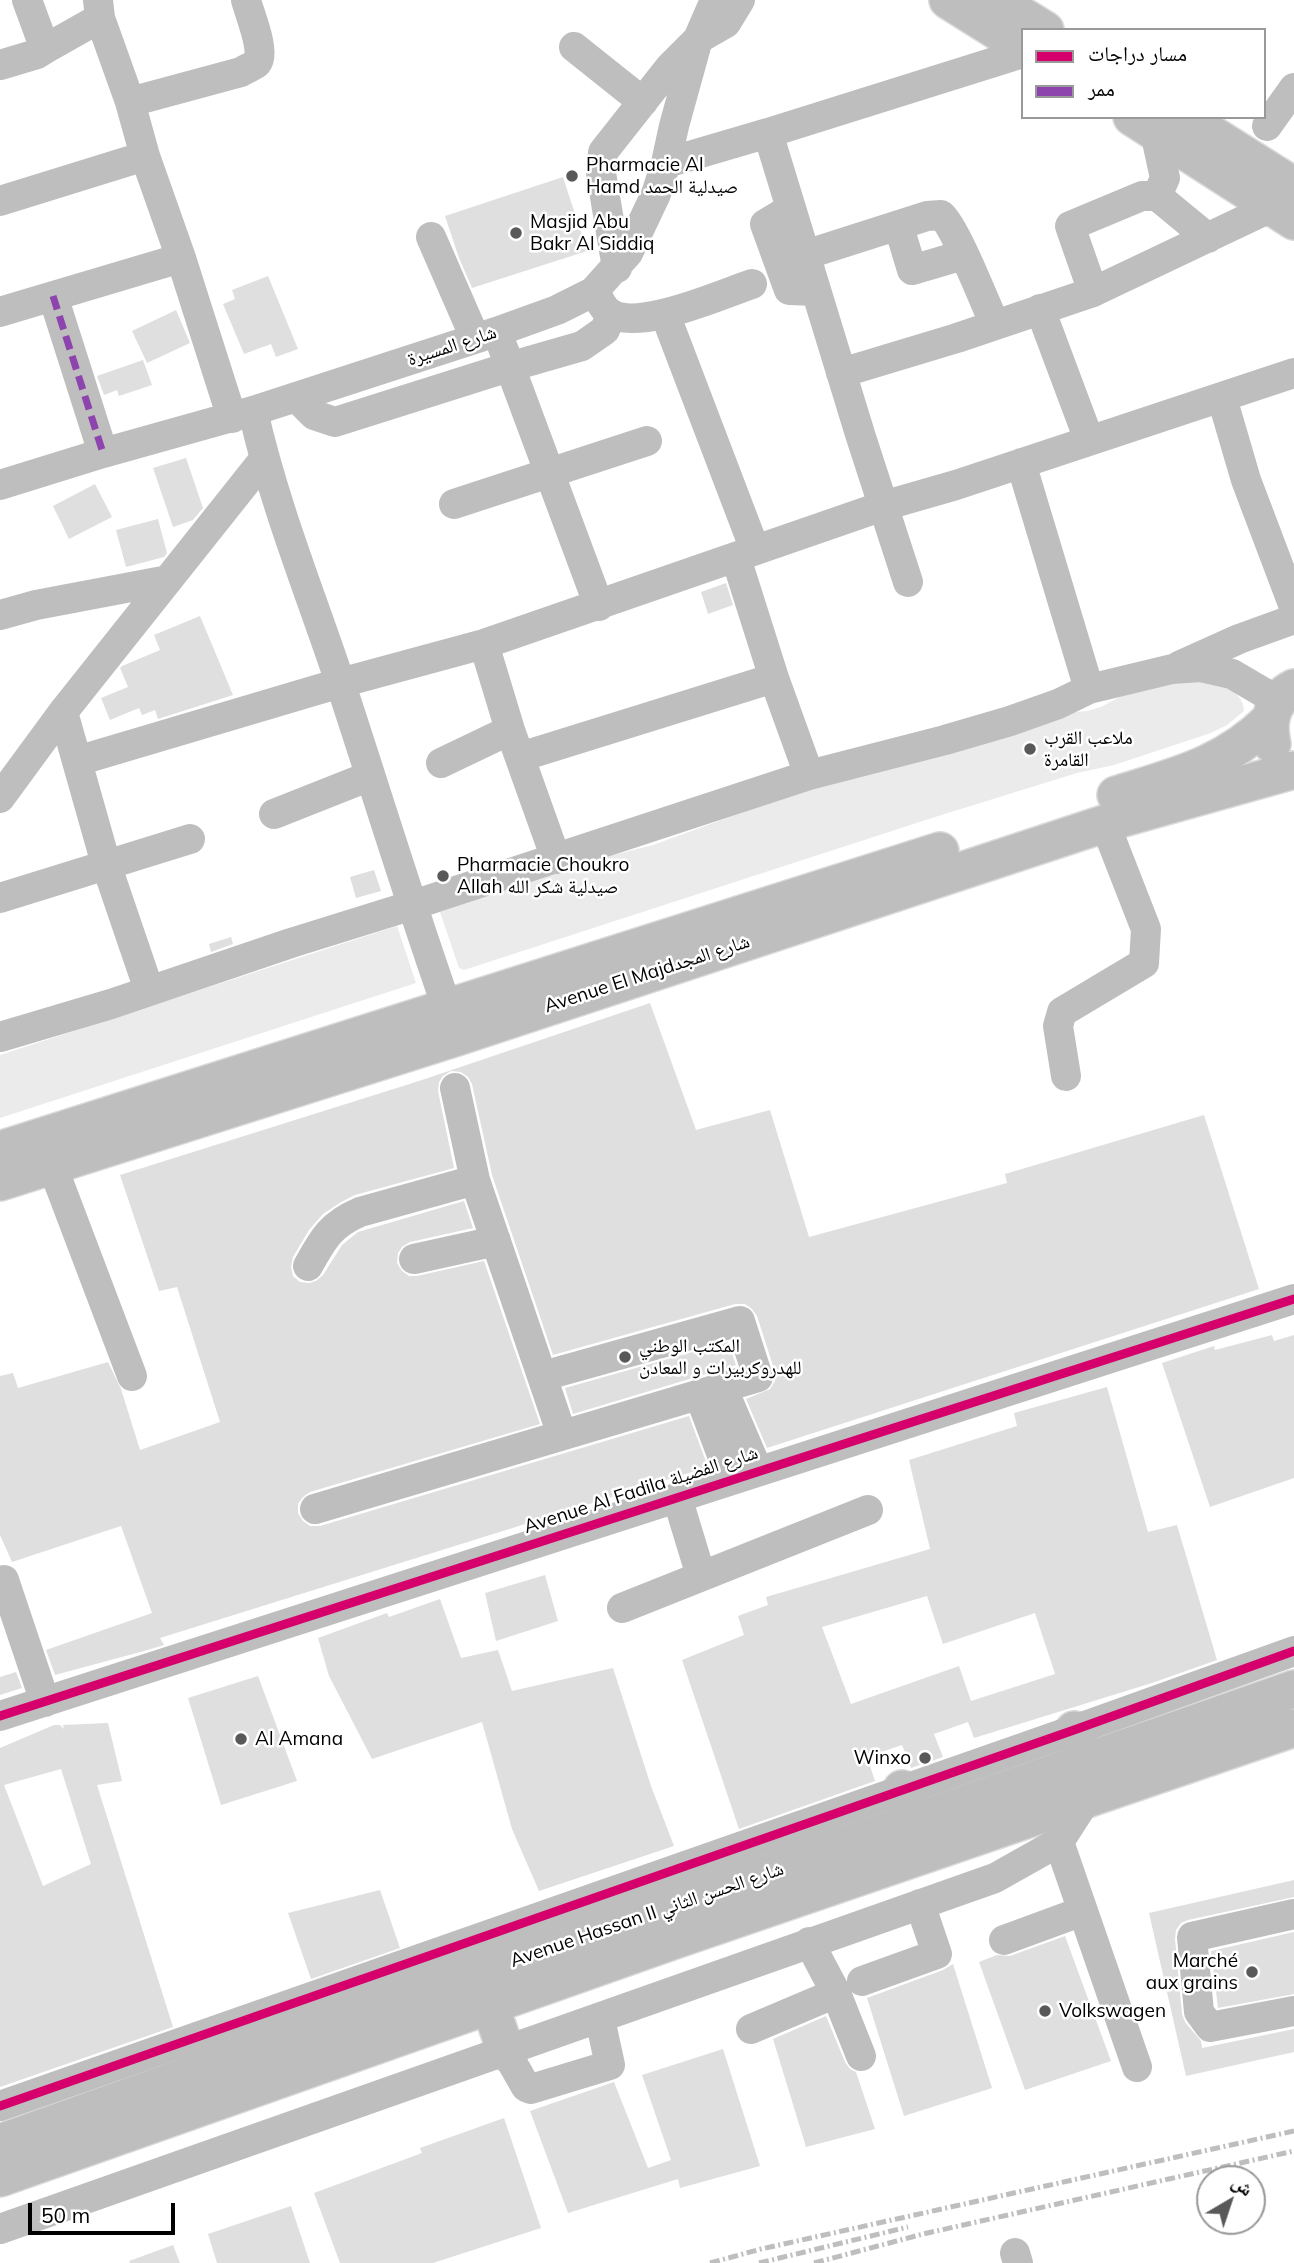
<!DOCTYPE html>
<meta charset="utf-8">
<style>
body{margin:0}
#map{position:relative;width:1294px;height:2263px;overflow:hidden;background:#fff;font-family:Mulish,"Noto Naskh Arabic",sans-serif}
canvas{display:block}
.legend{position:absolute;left:1021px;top:28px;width:245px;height:91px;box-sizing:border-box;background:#fff;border:2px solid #999;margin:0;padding:9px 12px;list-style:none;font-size:21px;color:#000}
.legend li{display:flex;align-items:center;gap:14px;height:35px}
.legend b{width:35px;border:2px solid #999}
.north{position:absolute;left:1196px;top:2165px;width:70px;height:70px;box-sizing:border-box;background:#fff;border:2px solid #999;border-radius:50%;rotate:39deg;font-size:19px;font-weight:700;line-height:28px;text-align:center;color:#000}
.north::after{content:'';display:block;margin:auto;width:24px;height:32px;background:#595959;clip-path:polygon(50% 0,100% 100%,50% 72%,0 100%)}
.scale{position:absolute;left:28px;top:2203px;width:147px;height:32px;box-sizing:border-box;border:4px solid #000;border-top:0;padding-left:9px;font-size:21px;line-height:24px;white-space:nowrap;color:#000;-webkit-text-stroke:5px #fff;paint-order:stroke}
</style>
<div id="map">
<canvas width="1294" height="2263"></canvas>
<ul class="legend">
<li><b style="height:9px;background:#d6006c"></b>مسار دراجات</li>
<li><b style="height:9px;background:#8e44ad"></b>ممر</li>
</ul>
<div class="north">ش</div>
<div class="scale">50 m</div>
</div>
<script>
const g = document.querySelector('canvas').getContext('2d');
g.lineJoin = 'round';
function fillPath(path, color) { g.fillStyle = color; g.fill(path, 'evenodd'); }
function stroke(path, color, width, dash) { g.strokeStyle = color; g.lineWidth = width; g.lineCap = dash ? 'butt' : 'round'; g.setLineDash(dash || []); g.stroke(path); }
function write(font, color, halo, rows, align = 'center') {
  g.font = font + ' Mulish,"Noto Naskh Arabic",sans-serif'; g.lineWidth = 5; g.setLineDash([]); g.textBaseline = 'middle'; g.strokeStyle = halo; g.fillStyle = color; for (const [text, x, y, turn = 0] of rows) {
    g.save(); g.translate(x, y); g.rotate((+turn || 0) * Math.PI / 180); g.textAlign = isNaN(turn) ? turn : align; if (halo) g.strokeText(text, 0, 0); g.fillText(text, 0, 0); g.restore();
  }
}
fillPath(new Path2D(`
 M1195,680C1214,683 1243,687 1244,711L1227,725L1211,733L1114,765L1077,773L935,817L464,970L459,968L440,912L613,855L653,845L768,803L1051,714L1087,711L1101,707L1129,692Z
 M397,926L416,983L0,1118V1055Z`), '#ebebeb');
fillPath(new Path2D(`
 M563,177L587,251L472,288L459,258L445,216Z
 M268,276L298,349L276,357L271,344L244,354L223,304L235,299L232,290Z
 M176,310L190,343L147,363L132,331Z
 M143,360L152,385L119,396L117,390L104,395L97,376Z
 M186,458L203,508L193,520L173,527L153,468Z
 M95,484L112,517L69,539L53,506Z
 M158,519L167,553L164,557L126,567L116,530Z
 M726,583L733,605L708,614L701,592Z
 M200,616L233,695L158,719L155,710L142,715L139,708L110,720L101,698L128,687L120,668L122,666L160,650L154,635Z
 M374,870L381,891L356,898L350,877Z
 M231,937L233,944L211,952L209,944Z
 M650,1003L696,1130L770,1110L809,1237L1007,1183L1005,1174L1204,1115L1259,1289L767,1448L746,1399L770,1389L775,1381V1372L757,1316L752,1309L745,1304H735L553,1355L492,1175L472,1084L468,1077L461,1072L451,1071L443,1076L439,1082L438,1091L454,1168L355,1195L341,1202L323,1214L309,1230L293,1257L291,1267L293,1276L300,1282L309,1283L316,1281L323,1275L342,1245L358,1232L464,1201L473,1228L410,1242L402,1247L398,1253L397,1263L402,1271L409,1276H417L484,1261L540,1424L310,1492L303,1497L298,1504V1513L303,1521L310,1526H320L689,1416L708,1467L160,1638L164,1645L144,1651L55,1675L46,1650L152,1613L121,1526L12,1562L0,1535V1376L13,1373L18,1388L108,1362L121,1389L140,1450L220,1422L177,1287L159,1291L120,1175L419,1081Z
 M1272,1335L1274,1341L1294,1335V1478L1210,1507L1162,1363L1214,1346L1215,1350Z
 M728,1342L736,1365L573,1414L565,1388Z
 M1107,1387L1148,1532L1177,1525L1217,1660L1152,1683L974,1738L968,1722L934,1734L943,1757L911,1768L902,1745L867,1757L875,1781L739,1829L682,1660L744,1635L738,1616L768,1605L766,1597L930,1549L909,1460L1017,1426L1014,1413ZM927,1596L943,1644L1035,1613L1055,1674L971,1701L959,1666L851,1704L822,1627Z
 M545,1575L558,1621L496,1641L485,1593Z
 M440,1599L461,1658L498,1650L512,1691L613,1668L651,1786L674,1846L539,1891L512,1829L482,1722L372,1759L329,1676L318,1638L387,1613L389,1617Z
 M16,1672L22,1688L0,1695V1677Z
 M258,1676L297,1781L221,1805L188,1698Z
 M108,1723L122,1781L97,1785L173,2027L0,2087V1748L54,1725H60L64,1729L63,1725ZM61,1769L91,1864L43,1886L4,1785Z
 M1294,1880V1897L1188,1920L1181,1923L1176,1930L1175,1939L1182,2014L1185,2022L1201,2041L1202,2048L1294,2029V2052L1186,2076L1149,1913Z
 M380,1890L400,1948L311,1979L288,1913Z
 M1294,1932V1994L1218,2008L1211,1951Z
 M1065,1936L1111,2061L1025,2090L979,1962L997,1955L1010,1956Z
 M953,1964L992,2088L904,2116L867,1998L943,1970Z
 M826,2016L845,2062L850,2069L856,2072L875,2129L806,2147L773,2039Z
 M723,2049L760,2166L680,2188L678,2179L568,2213L530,2111L614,2082L648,2168L671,2160L642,2075Z
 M504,2118L541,2228L433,2263H340L314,2193L422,2153L420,2148Z
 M291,2206L310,2263H217L208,2234Z
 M173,2245L180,2263H130L129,2261Z`), '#dfdfdf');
const major = new Path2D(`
 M948,0L1023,47
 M996,0L1045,30
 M1132,117L1294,221
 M1184,117L1294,186
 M1272,744C1267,722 1272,699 1294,688
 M1116,795C1176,776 1223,766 1270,720
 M0,1150L940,851
 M0,1182L457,1037L1116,820L1294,770
 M1074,1730L1084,1763
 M902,1789L913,1822
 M490,2005L506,2052
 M0,2143L288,2040L1294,1689
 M0,2178L675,1940L1294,1728`);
stroke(major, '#dbdbdb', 40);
stroke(new Path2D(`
 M27,0L45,49L100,18
 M98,0L100,18L130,102L145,156L181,258L232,418
 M574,47L643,102
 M0,65L37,54L45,49
 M130,102L241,72C246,69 253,66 257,63C266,52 249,13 246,0
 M1267,126L1294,88
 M1155,132L1165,178L1157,196
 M768,133L1023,53
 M666,163L768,133L860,434L908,582
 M0,201L145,156
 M790,209L765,224L789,290L816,291
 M899,227L912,270L963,255
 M431,237L475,338
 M805,255L927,216L941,215C955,226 985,303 995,325
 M617,268L601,173L603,152L670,67L698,39L726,23L740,0
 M1093,292L1070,226L1142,196H1157L1208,238
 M53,296L103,453
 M600,301C602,305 606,311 610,313C637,332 722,294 752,284
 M1040,309L1089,440
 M0,312L181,258
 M665,314L755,550
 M503,348L599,606
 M841,373L957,338L1093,292L1272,207
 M296,397L314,415L335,422L509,367L582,346L605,330L611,314
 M1222,398L1246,480L1294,607
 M253,411C274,505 311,595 341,685C379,800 414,916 455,1030
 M1021,463L1089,689
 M0,485L103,453L253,411L496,332L557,310L593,292L628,253L656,194L666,163L674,126L698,39L715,0
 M454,504L647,441
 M736,558L774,678L809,775
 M0,615L36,605L168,580
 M484,644L510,730L556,859
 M1179,666L1239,639L1294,619
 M63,712L106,864L149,990
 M520,757L774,678
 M77,761L340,683L484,644L883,506L956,485L1294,373
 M441,763L510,730
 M0,798L63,712L265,458
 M274,814L370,776
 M0,898L190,839
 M0,1037L111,1004L291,943L413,905L809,775L945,740L1010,721L1058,704L1089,689L1172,669L1201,667L1232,674L1278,701
 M1066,1076L1058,1026L1062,1012L1144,963L1146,929L1105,824
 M455,1088L475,1180L562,1435
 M52,1165L132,1376
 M414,1259L496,1241
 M308,1266C323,1239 330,1225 360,1212L475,1180
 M722,1387L758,1471
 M699,1394L731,1479
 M677,1497L701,1576
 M315,1509L758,1377L740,1321L543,1376
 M4,1580L45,1702
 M622,1608L868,1510
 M0,1716L1294,1299
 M1059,1842L1137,2067
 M1294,1914L1192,1937L1199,2012L1210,2027L1294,2011
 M1004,1940L1083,1911
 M809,1942L836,1993L861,2056
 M862,1981L937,1954L920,1904
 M751,2029L836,1993
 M506,2052L526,2087L531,2089L610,2065L600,2019
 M0,2106L1074,1730L1294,1651
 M0,2229L995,1878L1059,1842L1086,1800
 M1015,2253L1018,2263`), '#bebebe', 30);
stroke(major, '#bebebe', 37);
stroke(new Path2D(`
 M710,2263L761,2249L1294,2131
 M759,2263L908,2227
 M814,2263L923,2234L1294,2151`), '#bebebe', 5, [10, 3.5, 2, 3.5]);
stroke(new Path2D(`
 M53,296L103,453`), '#8e44ad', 7, [14, 7]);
stroke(new Path2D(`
 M0,1716L1294,1299
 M0,2106L1074,1730L1294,1651`), '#d6006c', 9);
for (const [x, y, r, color] of [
 [572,176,7,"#595959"],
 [516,233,7,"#595959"],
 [1030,749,7,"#595959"],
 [443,876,7,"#595959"],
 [625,1357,7,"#595959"],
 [241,1739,7,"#595959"],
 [925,1758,7,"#595959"],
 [1252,1972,7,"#595959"],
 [1045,2011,7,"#595959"]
]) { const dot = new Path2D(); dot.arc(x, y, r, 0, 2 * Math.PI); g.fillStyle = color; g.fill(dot); stroke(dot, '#fff', 2.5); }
write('19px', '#000', '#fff', [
 ["Pharmacie Al",586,165],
 ["Hamd صيدلية الحمد",586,187],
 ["Masjid Abu",530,222],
 ["Bakr Al Siddiq",530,244],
 ["ملاعب القرب",1044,738],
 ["القامرة",1044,760],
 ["Pharmacie Choukro",457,865],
 ["Allah صيدلية شكر الله",457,887],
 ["المكتب الوطني",639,1346],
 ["للهدروكربيرات و المعادن",639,1368],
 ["Al Amana",255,1739],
 ["Winxo",911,1758,"right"],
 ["Marché",1238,1961,"right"],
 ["aux grains",1238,1983,"right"],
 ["Volkswagen",1059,2011]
], 'left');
write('19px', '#000', '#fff', [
 ["شارع المسيرة",452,346,-18],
 ["Avenue El Majdشارع المجد",647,974,-18],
 ["Avenue Al Fadila شارع الفضيلة",641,1490,-18],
 ["Avenue Hassan II شارع الحسن الثاني",647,1915,-19]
]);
</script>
